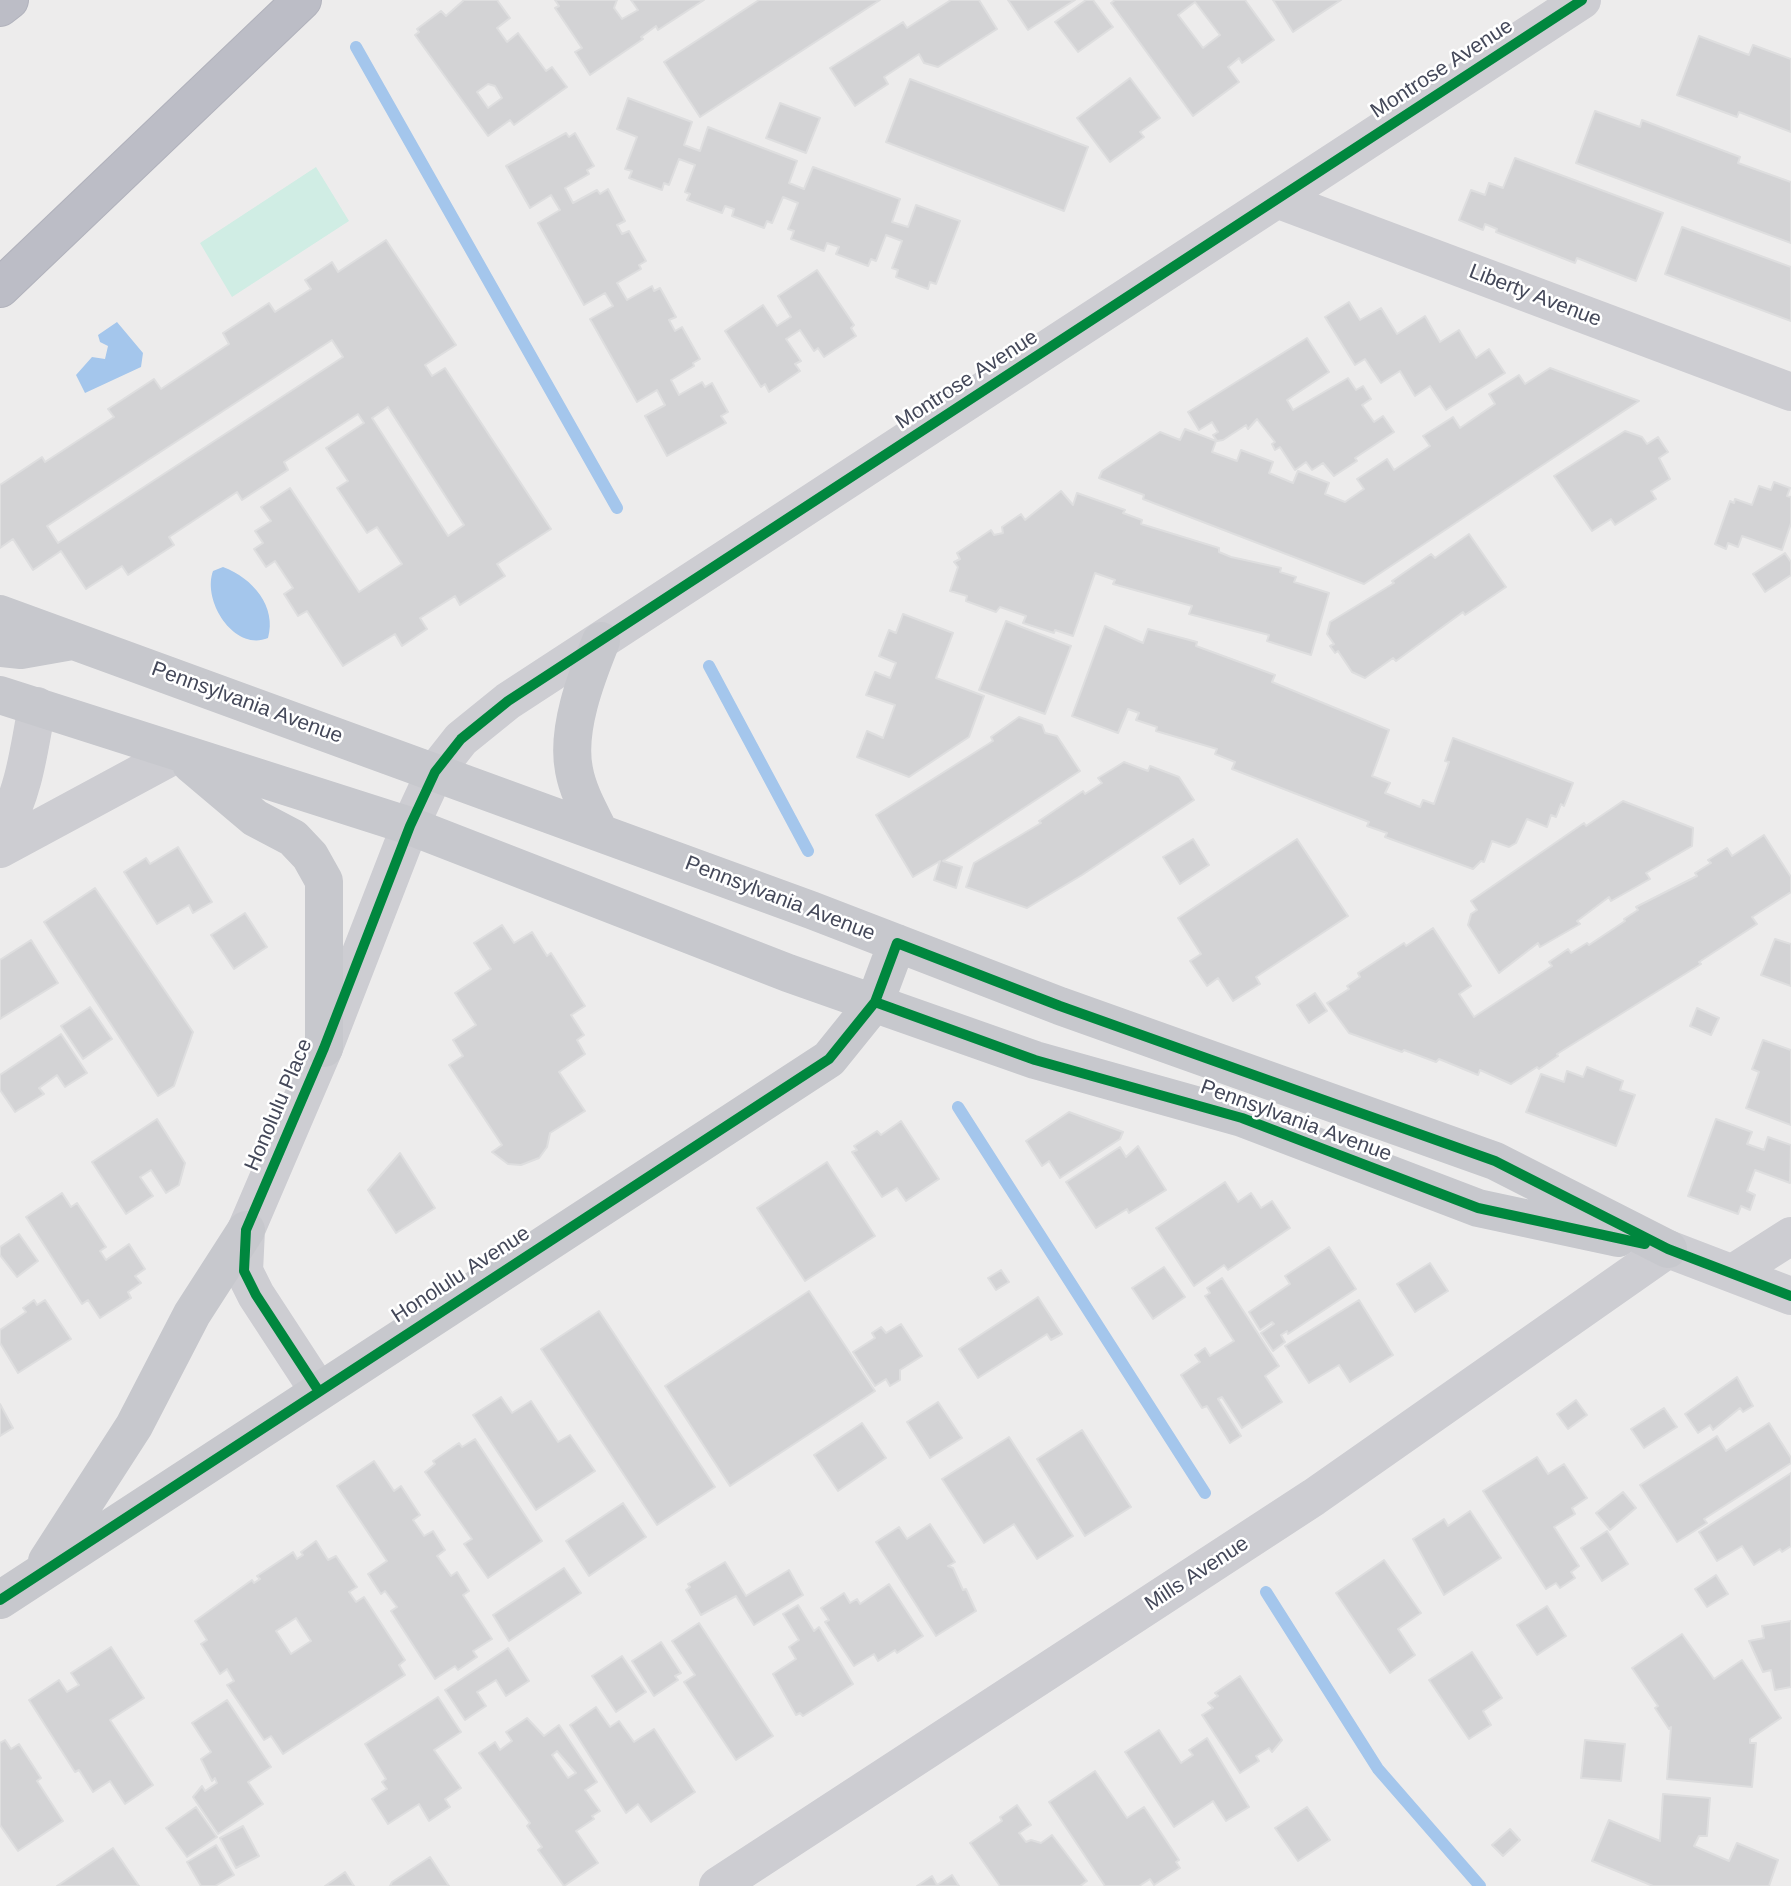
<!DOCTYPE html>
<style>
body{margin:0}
canvas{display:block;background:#edecec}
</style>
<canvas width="1791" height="1886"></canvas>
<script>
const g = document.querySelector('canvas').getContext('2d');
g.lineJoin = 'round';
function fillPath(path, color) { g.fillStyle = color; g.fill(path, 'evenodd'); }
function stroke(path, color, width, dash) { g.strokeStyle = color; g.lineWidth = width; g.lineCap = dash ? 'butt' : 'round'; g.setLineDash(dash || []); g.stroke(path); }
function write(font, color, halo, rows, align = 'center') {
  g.font = font + ' Helvetica,sans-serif'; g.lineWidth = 5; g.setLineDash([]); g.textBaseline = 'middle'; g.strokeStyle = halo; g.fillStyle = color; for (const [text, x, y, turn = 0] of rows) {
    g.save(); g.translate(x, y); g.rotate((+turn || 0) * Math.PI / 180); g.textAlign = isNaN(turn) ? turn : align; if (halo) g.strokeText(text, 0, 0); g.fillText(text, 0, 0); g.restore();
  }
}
fillPath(new Path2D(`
 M316,167L349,221L232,297L200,243Z`), '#d0ede4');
fillPath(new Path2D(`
 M117,322L143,353L141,367L85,393L76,375L92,357L105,359L108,346L100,342L98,335Z
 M223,567C253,578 277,607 268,638C234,652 202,601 213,571Z`), '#a4c6ec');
stroke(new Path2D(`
 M356,47L617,508
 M709,666L808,851
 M958,1107L1205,1493
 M1266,1592L1378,1769L1480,1886`), '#a4c6ec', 12);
const building = new Path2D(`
 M464,0H497L510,18L497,28L507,42L518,33L546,71L552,67L567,87L514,125L510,120L488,136L415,35L419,32L417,29L441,11L446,16ZM488,84L495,86L502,98L488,108L477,92Z
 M555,0H617L614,8L622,19L638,10L631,0H704L658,30L656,26L641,37L643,39L590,75L575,52L582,48L555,8L559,6Z
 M759,0H880L700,117L664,62Z
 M951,0H979L997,29L938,67L924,63L919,54L884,77L888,84L855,106L830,68L903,22L907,28Z
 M1008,0H1075L1028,30Z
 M1086,0H1093L1113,27L1078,52L1055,22Z
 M1115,0H1245L1274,40L1242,63L1239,58L1228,67L1239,82L1193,116L1111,3ZM1195,2L1220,35L1203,48L1178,15Z
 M1273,0H1341L1293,32Z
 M1699,36L1749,55L1753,45L1791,59V132L1739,112L1737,117L1677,95Z
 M1130,78L1160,118L1140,132L1144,137L1110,162L1077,118Z
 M910,79L1088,147L1064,211L886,142Z
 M628,98L692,122L684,145L700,151L708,127L797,161L789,183L804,189L813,167L900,199L892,222L908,227L916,205L960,221L936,284L930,282L928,289L896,277L898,270L892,268L902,241L886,235L876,261L871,259L868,266L836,254L839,247L827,243L824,251L791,239L794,231L788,229L798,203L783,197L772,223L767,221L764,228L732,216L734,209L725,206L722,213L687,200L690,194L685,192L695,165L679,159L669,185L664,183L662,190L629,178L632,171L625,169L637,137L617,129Z
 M780,103L820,118L806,153L766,138Z
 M1595,111L1640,127L1642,120L1740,157L1738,163L1791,182V243L1576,163Z
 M566,133L569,137L575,133L594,166L587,170L589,174L565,188L573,203L597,190L600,194L608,189L625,221L617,225L622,234L629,231L646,261L639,265L641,269L617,283L627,300L652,286L654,291L660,288L676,317L669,320L675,331L682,327L700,359L693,363L694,366L671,380L679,395L702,382L705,387L712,383L728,412L721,416L726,423L667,456L645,416L665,405L657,390L637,402L590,319L613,306L605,293L584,305L538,223L560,210L551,195L530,208L506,166Z
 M1515,158L1663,213L1636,281L1577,258L1575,263L1496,232L1497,229L1485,224L1483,230L1459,220L1471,190L1485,195L1489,183L1503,188Z
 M1682,227L1791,267V321L1665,274Z
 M386,240L456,345L425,365L432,376L445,368L551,529L497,564L505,576L460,605L455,596L420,618L427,629L402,646L395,634L343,666L307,611L298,616L284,594L293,588L275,561L266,567L254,549L263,543L255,531L271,521L261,507L290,488L359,592L402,564L377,527L367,533L337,488L348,481L326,448L364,423L358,414L284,462L288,470L242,500L237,492L169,537L174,545L128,575L122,566L86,589L61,551L33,570L13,539L0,548V485L42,457L45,462L114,417L108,409L154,379L161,389L229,344L223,333L269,303L275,312L311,289L305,280L332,262L338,272ZM332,340L343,357L58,543L47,526ZM388,407L464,525L448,536L372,418Z
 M817,270L854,325L851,328L856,336L824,357L818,348L814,351L800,330L786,339L801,361L795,364L800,371L769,392L765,384L761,387L725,331L763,305L777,326L791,317L778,296Z
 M1349,302L1360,320L1381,308L1397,334L1425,316L1440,342L1459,330L1476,358L1489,349L1505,373L1446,410L1430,386L1415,396L1400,371L1381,383L1365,359L1355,365L1325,317Z
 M1307,338L1329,372L1287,400L1293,410L1348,378L1356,390L1363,386L1371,399L1362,405L1374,422L1383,416L1394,432L1355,458L1357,461L1334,476L1323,463L1312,470L1306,462L1295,470L1280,447L1275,450L1272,444L1275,442L1257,419L1248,429L1246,425L1223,440L1217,441L1213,435L1218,432L1212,422L1199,430L1188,412Z
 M1550,368L1639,401L1364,584L1143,499L1144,495L1099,478L1102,471L1160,432L1180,440L1185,429L1216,441L1212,452L1237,461L1241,450L1273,462L1269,473L1293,483L1298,471L1329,483L1325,494L1345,502L1364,489L1357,479L1387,459L1394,470L1430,446L1423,436L1453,417L1460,428L1495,404L1489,394L1519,375L1525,384Z
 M1625,431L1642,437L1647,444L1658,437L1668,452L1659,458L1670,479L1651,491L1656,499L1615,525L1611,519L1592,531L1554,476Z
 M1774,482L1790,488L1787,496L1791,497V523L1782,550L1742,536L1738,547L1728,543L1726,549L1715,544L1730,501L1734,503L1735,499L1752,505L1759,486L1771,490Z
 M1061,491L1073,505L1077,493L1125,510L1123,513L1142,520L1141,524L1219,548V552L1231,557L1281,568L1280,572L1296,577L1294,582L1329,593L1311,655L1267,641L1269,635L1189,614L1192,606L1113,584L1115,580L1095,573L1073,636L1055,630L1054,633L1023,623L1026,616L1000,607L996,612L966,601L967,596L950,591L958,567L954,562L960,559L957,553L991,530L994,535L1003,533L1002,527L1021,514L1025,520Z
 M1469,534L1506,587L1465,615L1463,612L1396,661L1393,658L1365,678L1352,672L1338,651L1335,653L1330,646L1334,644L1327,634L1330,622L1394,583L1392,581L1431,554L1435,558Z
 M1785,553L1791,562V575L1765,592L1753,574Z
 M903,614L953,633L936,678L984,696L969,737L909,777L857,757L867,731L883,738L895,705L866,695L875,672L890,678L896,663L879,656L889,630L896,633Z
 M1006,621L1071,646L1045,714L979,690Z
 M1105,626L1143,643L1148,629L1197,642L1196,646L1275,675L1272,682L1389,730L1372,776L1390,783L1385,793L1420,807L1423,800L1434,804L1449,762L1445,761L1453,738L1573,783L1564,806L1561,804L1556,817L1551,815L1547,827L1527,819L1516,843L1509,847L1492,841L1484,862L1481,861L1473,869L1385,837L1387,833L1367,826L1369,822L1232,769L1235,762L1215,754L1217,749L1156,731L1157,727L1136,720L1139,713L1128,709L1118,733L1072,716Z
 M1019,717L1042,725L1045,733L1057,736L1080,771L943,861L962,867L956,888L934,880L940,861L913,877L876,815L993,741L991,737Z
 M1124,762L1148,771L1150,766L1179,777L1194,800L1082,875L1027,908L966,887L974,863L1041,823L1039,821L1083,791L1085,794L1102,783L1098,778Z
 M1623,801L1693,828L1692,846L1646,873L1650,879L1611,901L1609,897L1577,921L1580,924L1540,947L1538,943L1499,973L1468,925L1471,914L1477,910L1471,901L1584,823L1586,826Z
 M1764,835L1791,877V892L1752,917L1757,924L1699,962L1701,964L1557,1054L1558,1056L1539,1069L1537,1067L1511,1084L1480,1070L1478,1075L1439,1059L1436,1062L1404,1050L1402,1052L1349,1033L1327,1003L1349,989L1347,986L1360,977L1358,973L1404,943L1406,946L1433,928L1471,986L1459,994L1474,1017L1552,966L1549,962L1568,949L1571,953L1587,943L1589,945L1625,921L1624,919L1638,910L1636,907L1697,876L1695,873L1711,863L1708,860L1727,848L1732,856Z
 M1193,839L1209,865L1180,884L1163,857Z
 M1297,839L1348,916L1256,977L1260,984L1233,1001L1218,978L1207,986L1190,961L1201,954L1178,918Z
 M178,847L212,902L193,913L189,905L157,924L124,872L146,858L150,864Z
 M95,888L193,1032L174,1086L158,1096L44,922Z
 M245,913L267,947L234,969L211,935Z
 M502,925L514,943L532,932L547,956L551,953L585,1006L571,1015L584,1035L577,1040L585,1054L559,1072L585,1111L550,1133L547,1147L539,1158L521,1165L508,1164L492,1152L502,1145L449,1065L463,1056L453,1040L476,1025L455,993L491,969L474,943Z
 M1775,939L1791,944V986L1761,975Z
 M31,940L58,983L0,1019V960Z
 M1315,993L1327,1011L1309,1023L1297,1005Z
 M90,1007L112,1039L83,1059L61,1026Z
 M1697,1008L1719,1018L1711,1035L1690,1026Z
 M61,1034L87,1073L65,1087L57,1075L39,1088L44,1094L15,1112L0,1090V1075Z
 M1763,1040L1791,1050V1125L1746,1108L1759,1072L1752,1069Z
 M1587,1067L1623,1081L1620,1090L1635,1095L1616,1146L1526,1112L1541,1074L1564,1082L1567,1071L1583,1077Z
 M1069,1112L1123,1132L1120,1139L1060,1178L1049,1161L1042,1166L1026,1141Z
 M157,1119L185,1163L179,1185L166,1193L151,1170L140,1177L153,1196L126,1214L92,1162Z
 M1716,1119L1752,1132L1747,1144L1764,1150L1768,1137L1791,1145L1790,1183L1755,1170L1747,1191L1755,1195L1750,1210L1741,1206L1738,1214L1688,1196Z
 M901,1121L939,1179L906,1201L897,1188L882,1197L852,1152L857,1150L854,1146L877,1131L881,1135Z
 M1138,1146L1166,1190L1129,1213L1127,1209L1096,1228L1066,1182L1120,1147L1126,1157Z
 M400,1153L435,1208L396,1233L368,1190Z
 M827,1162L875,1236L805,1281L757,1208Z
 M1225,1182L1238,1202L1251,1193L1261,1208L1272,1201L1290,1228L1228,1270L1224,1265L1194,1286L1156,1228Z
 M62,1193L71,1207L77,1203L106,1247L100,1251L106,1260L129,1244L145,1269L135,1276L141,1283L128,1292L131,1298L100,1318L88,1300L82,1304L26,1217Z
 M19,1234L38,1261L17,1277L0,1255V1247Z
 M1329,1247L1356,1289L1288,1334L1287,1331L1281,1335L1285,1342L1273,1351L1261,1333L1274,1324L1272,1322L1260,1330L1249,1312L1290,1284L1285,1276Z
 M1430,1263L1448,1291L1415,1312L1397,1284Z
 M1164,1267L1185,1297L1153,1319L1132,1288Z
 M1001,1270L1009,1282L996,1290L988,1278Z
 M1222,1278L1279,1366L1265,1376L1282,1402L1242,1428L1222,1397L1218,1399L1241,1436L1230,1443L1207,1406L1202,1408L1181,1375L1200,1362L1195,1355L1205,1348L1210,1356L1234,1341L1205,1296L1210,1293L1207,1288Z
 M809,1291L875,1391L730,1486L665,1386Z
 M1038,1297L1062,1334L1051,1340L1047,1334L978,1378L959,1349Z
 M34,1300L37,1305L45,1300L71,1339L18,1373L0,1343V1330L26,1312L23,1308Z
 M1359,1300L1393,1355L1350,1382L1339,1365L1309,1383L1285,1346Z
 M599,1311L715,1487L657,1525L541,1349Z
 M901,1324L922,1356L900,1370V1380L890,1386L886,1379L875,1386L853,1352L875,1338L872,1333L881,1327L886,1333Z
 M1737,1377L1753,1406L1743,1412L1740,1408L1713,1430L1710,1425L1698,1433L1685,1414Z
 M501,1397L512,1413L531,1401L558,1442L570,1435L595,1471L536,1510L473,1415Z
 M1576,1400L1587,1415L1568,1429L1557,1414Z
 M938,1402L962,1438L930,1458L907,1422Z
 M0,1404L13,1428L0,1436Z
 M1664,1408L1677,1427L1644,1448L1631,1429Z
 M862,1423L886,1458L838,1491L814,1455Z
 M1769,1423L1791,1458V1463L1704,1519L1707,1523L1677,1542L1640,1485L1717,1436L1726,1451Z
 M1082,1430L1131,1507L1085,1536L1037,1459Z
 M1009,1437L1073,1536L1037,1559L1014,1524L984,1543L942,1479Z
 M475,1439L542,1541L488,1578L464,1544L472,1539L425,1472L435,1464L433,1461L459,1443L462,1447Z
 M1537,1457L1548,1474L1564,1464L1587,1498L1572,1508L1575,1514L1554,1527L1579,1566L1571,1572L1575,1578L1560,1588L1556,1583L1546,1589L1483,1491Z
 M374,1461L394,1491L401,1486L420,1515L413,1520L424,1536L433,1531L445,1550L437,1556L451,1576L457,1572L469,1591L463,1595L492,1639L473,1651L477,1657L458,1670L455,1666L435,1679L391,1611L397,1607L385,1591L381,1594L368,1574L387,1561L337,1486Z
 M1791,1473V1546L1782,1552L1780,1549L1754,1565L1742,1546L1717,1561L1699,1532Z
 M1623,1492L1636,1508L1610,1530L1596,1513Z
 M623,1503L646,1537L589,1576L566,1541Z
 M1470,1511L1501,1558L1444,1595L1413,1539L1444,1519L1448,1526Z
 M930,1524L955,1562L948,1566L953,1568L963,1590L966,1589L976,1611L936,1636L876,1542L899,1527L907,1539Z
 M1607,1531L1628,1564L1602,1581L1581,1548Z
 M316,1541L328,1560L336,1556L357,1587L349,1592L356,1602L364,1597L405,1660L399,1665L405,1675L283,1754L271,1736L264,1740L227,1685L234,1681L227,1669L220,1674L201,1644L207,1640L195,1621L252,1580L254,1583L260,1579L257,1576L293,1552L297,1559L303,1555L301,1552ZM296,1618L311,1641L291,1654L276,1631Z
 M1384,1560L1421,1613L1398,1629L1415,1655L1390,1673L1336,1593Z
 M725,1562L746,1596L789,1570L803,1595L754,1625L736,1596L701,1615L686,1590L690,1587L688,1584Z
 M564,1568L581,1593L509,1641L493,1615Z
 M1716,1575L1728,1594L1707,1607L1695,1589Z
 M889,1584L923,1636L897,1653L895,1650L878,1661L874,1654L854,1666L825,1622L829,1620L821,1608L844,1593L850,1603L857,1599L860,1604Z
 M798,1605L814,1631L819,1627L853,1684L803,1716L800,1713L796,1715L773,1674L796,1659L789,1647L799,1640L783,1614Z
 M1547,1606L1566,1636L1537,1655L1517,1625Z
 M1791,1621V1687L1775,1690L1771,1670L1763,1672L1749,1641L1764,1638L1762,1626Z
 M699,1623L773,1736L736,1760L684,1682L695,1675L672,1641Z
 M1682,1634L1714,1679L1742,1660L1781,1718L1750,1739V1743H1756L1752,1787L1667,1779L1671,1727L1669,1729L1655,1708L1658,1706L1632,1668Z
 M661,1642L681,1673L675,1676L678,1680L654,1696L632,1661Z
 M111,1647L144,1698L110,1720L153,1785L125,1804L110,1781L93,1792L79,1770L75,1772L29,1700L59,1680L67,1692L79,1685L71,1673Z
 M508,1648L529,1681L506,1696L496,1680L477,1692L486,1706L465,1720L445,1690Z
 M1472,1652L1502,1698L1483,1711L1491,1725L1469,1739L1429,1680Z
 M622,1656L646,1692L616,1712L592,1676Z
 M1240,1676L1282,1740L1272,1752L1269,1748L1256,1756L1259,1761L1240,1773L1202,1715L1213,1708L1208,1703L1218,1696L1215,1693Z
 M438,1697L461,1732L434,1750L461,1788L445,1799L450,1807L429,1821L419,1804L388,1824L372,1799L387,1789L382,1782L386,1779L365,1744Z
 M227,1700L271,1767L248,1782L263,1804L218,1834L193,1797L202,1786L205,1791L217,1783L215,1778L212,1781L201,1759L211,1752L192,1723Z
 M596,1707L610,1727L619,1721L634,1742L654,1729L695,1792L651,1822L638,1804L626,1813L570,1725Z
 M527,1718L544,1736L559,1725L597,1782L585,1790L600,1811L592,1816L594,1819L576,1831L598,1863L564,1886L538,1850L542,1847L527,1826L530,1823L479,1753L495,1742L500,1750L512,1741L506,1732ZM557,1751L576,1773L568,1778L552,1755Z
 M1159,1730L1181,1763L1193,1755L1189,1750L1207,1738L1249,1807L1226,1821L1213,1801L1174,1827L1125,1752Z
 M5,1740L11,1749L19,1744L41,1778L37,1781L63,1821L18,1851L0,1825V1743Z
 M1585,1740L1625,1744L1621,1781L1581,1778Z
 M1095,1771L1127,1818L1144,1807L1179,1860L1176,1862L1180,1868L1154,1885L1150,1879L1139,1886H1105L1049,1802Z
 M1663,1794L1710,1798L1707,1836H1699L1694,1846L1729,1861L1737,1843L1778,1860L1769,1886H1653L1592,1861L1609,1820L1660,1841Z
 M1017,1805L1031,1825L1019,1833L1026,1842L1031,1840L1041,1843L1052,1835L1087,1881L1080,1886H1000L970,1843L1002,1821L1000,1817Z
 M196,1807L217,1837L187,1857L166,1828Z
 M1307,1807L1330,1840L1298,1861L1275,1828Z
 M243,1826L259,1856L236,1868L220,1838Z
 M1510,1829L1520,1840L1503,1856L1492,1845Z
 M216,1845L234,1875L215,1886H201L187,1862Z
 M113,1848L139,1886H57Z
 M430,1857L449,1886H390L392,1882Z
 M345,1872L354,1886H325Z
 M952,1875L959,1886H917L932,1876L937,1885Z`);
fillPath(building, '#d3d3d5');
stroke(building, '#dededf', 2);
const highway = new Path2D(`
 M0,7L9,0
 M0,288L302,0`);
stroke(highway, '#b1b2bc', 40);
stroke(new Path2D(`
 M1279,200L1791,392
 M0,837C24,791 28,757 37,706
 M0,849L178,753
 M1733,1273L1791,1236
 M318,1390L256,1295L244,1271L246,1230L324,1048L410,826L435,772L461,739L508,701L1582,0
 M718,1886L1314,1497L1668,1249L1791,1296`), '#cdcdd2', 38);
stroke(new Path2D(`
 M0,614L811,910L1060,1006L1495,1161L1668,1249
 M0,648L21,650L72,641
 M0,695L410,826L788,973L1035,1060L1242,1118L1478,1208L1618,1238
 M191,764L255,818L293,838L310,856L324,881V1048
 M599,831C589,811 578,792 574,770C566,730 586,678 601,641
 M47,1561L134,1426L192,1314L246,1230
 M0,1600L829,1059L875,1002L897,943`), '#c7c8cd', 38);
stroke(highway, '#bcbdc6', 38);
stroke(new Path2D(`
 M875,1002L1035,1060L1242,1118L1478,1208L1645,1244
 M318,1390L256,1295L244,1271L246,1230L324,1048L410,826L435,772L461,739L508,701L1582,0
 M0,1600L829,1059L875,1002L897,943L1060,1006L1495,1161L1668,1249L1791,1296`), '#00873e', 10);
write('21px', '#444859', '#fff', [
 ["Montrose Avenue",1442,69,-33],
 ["Liberty Avenue",1535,296,21],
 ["Montrose Avenue",967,380,-33],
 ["Pennsylvania Avenue",247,703,20],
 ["Pennsylvania Avenue",780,899,21],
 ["Honolulu Place",279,1105,-67],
 ["Pennsylvania Avenue",1296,1121,20],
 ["Honolulu Avenue",461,1275,-33],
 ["Mills Avenue",1197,1574,-33]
]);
</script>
